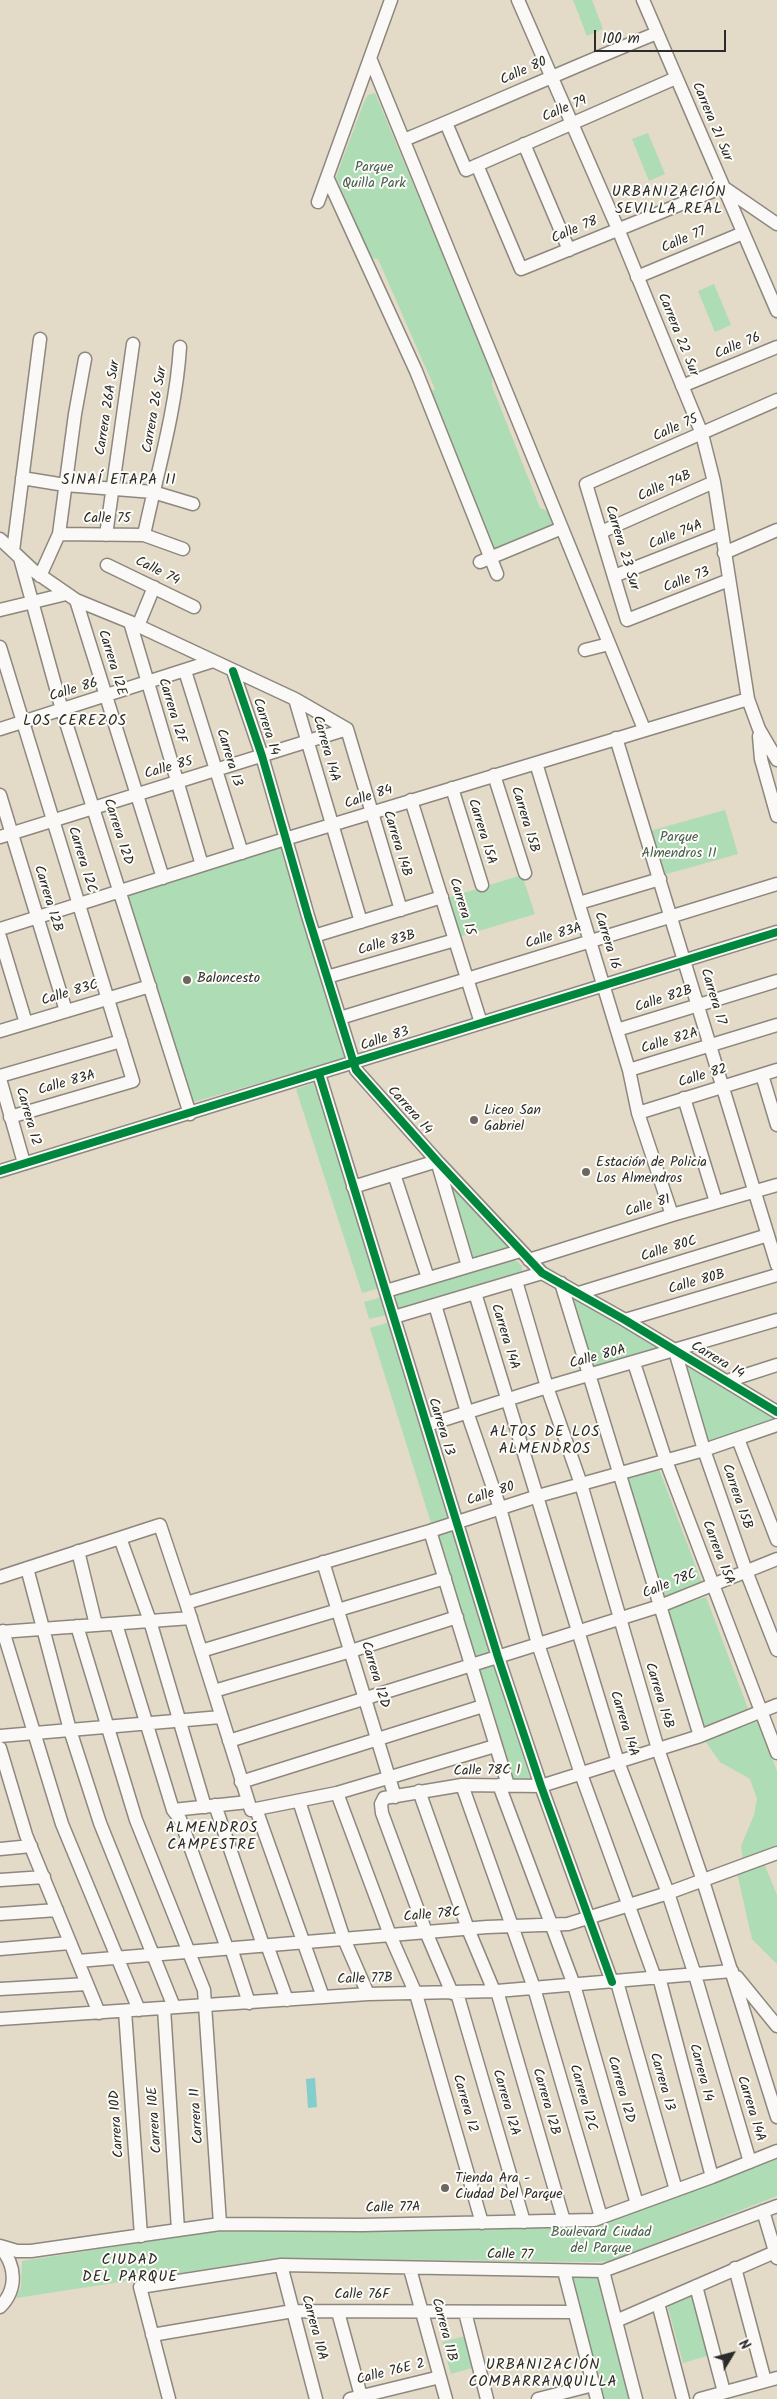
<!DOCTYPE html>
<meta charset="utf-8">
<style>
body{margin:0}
#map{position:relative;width:777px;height:2399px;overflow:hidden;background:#e3dac8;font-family:Kalam,sans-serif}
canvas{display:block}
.north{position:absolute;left:707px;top:2329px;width:50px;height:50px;-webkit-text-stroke:4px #fdfcf7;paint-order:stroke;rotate:53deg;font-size:14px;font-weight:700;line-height:20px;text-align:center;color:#2b2b2b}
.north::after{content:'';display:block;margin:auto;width:18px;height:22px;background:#2b2b2b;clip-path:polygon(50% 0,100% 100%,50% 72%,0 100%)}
.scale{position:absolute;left:594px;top:30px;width:132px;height:22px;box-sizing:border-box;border:2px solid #2b2b2b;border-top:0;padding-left:6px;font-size:15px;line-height:18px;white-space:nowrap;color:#2b2b2b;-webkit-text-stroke:4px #fdfcf7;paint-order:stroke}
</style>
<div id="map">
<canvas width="777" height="2399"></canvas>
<div class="north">N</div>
<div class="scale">100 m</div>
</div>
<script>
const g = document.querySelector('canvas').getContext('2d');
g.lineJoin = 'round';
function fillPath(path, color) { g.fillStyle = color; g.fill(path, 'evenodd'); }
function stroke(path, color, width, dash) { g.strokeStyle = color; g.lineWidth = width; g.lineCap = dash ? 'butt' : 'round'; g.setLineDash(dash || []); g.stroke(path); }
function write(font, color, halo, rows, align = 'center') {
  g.font = font + ' Kalam,sans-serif'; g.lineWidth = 4; g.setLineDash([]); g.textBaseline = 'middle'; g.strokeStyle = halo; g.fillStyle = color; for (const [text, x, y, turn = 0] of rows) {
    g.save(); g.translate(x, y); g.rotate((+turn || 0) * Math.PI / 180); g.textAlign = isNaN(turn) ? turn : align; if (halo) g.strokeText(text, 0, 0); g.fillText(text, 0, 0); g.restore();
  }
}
fillPath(new Path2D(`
 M573,0H592L603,29L587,36Z
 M375,93L492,372V386L540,508L550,512L553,523L552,526L499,549L493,547L430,392L435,389L378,259L371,258L336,177L364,102L368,95Z
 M648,133L665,174L649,181L632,139Z
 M714,284L731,325L715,332L698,291Z
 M725,810L738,854L663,875L650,831Z
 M280,845L347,1058L190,1103L126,893Z
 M522,875L535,914L459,937L447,898Z
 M314,1083L380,1288L362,1293L296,1089Z
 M447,1178L511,1249L469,1260Z
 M513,1258L522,1266V1273L396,1311L392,1294Z
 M568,1294L664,1349L591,1370Z
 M382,1297L387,1315L369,1319L364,1302Z
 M390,1322L450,1521L432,1526L370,1328Z
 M682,1360L777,1419V1420L706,1442Z
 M659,1469L702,1583L662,1600L626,1479Z
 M453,1529L492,1654L474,1659L435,1534Z
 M706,1597L749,1711L704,1730L664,1610Z
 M496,1664L531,1782H511L477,1668Z
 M758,1721L777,1771V1845L743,1860L741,1846L754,1815L757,1799L750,1779L720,1762L705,1741Z
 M764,1863L777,1895V1964L752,1939L737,1873Z
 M777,2155V2196L610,2261L591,2262L278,2258L16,2298L21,2287L22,2261L211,2232L592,2224Z
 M600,2276L632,2399H602L572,2278Z
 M694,2293L710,2355L683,2363L667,2304Z
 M466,2336L475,2367L451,2374L442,2342Z`), '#aedcb4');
fillPath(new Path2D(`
 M315,2078L317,2107L308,2108L306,2079Z`), '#83cdcc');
const minor = new Path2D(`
 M518,0L618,229L702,434L714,482L748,699L759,729L777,760
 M643,0L777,311
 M370,58L644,729
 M446,123L466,170L676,78
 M404,140C489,105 572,67 657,33
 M524,144L569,250
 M477,165L521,269L723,187L777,224
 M327,177L416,371L497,574
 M318,202L391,0
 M637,277L743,233
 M682,386L777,347
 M22,478L65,485L153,492L193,504
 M601,532L714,482
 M59,534L144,535L183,549
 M106,535L133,344
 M144,535C157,473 176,411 180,347
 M0,539L34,571L76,600L130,622L295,699L347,729
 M13,551L40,339
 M724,553L777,530
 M20,558L62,710L190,1114
 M480,562L562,528
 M107,565L194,607
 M40,576L59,534L75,414L85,359
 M614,576L721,534
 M729,580L627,620L586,484L777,400
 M76,600L163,878
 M0,610L66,594
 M130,622L202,865
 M138,626L154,587
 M0,647L133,1081L10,1117
 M585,650L609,644
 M185,671L242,853
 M233,671L262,756L308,916L356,1070L437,1161L542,1273L625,1320L777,1412
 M295,699L361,922
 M0,729L213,661
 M347,729L401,910
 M759,736L761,759L777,816
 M616,738L777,1265
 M536,763L629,1070L638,1113L672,1215
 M494,775L525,873
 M452,788L482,885
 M0,795L66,1011
 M411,800L481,1023
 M0,837L347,729
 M579,903L660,879
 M0,929L285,839L748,699
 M314,936L442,897
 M0,937L26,1023
 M327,977L455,940
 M340,1018L777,884
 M617,1030L777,981
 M0,1031L150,986
 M629,1070L777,1025
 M319,1074L498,1657L541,1786L612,1982
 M762,1075L777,1125
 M0,1076L121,1041
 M0,1079L24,1163
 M684,1098L716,1202
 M638,1113L777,1070
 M0,1171L777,932
 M394,1174L428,1278
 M353,1187L437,1161L468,1266
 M529,1260L672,1215L777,1185
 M516,1281L547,1387L581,1484L658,1749L703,1881L777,2117
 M561,1283L700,1736
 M386,1291L520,1251
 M475,1293L618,1762L668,1893L695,1975L750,2162
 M579,1293L768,1235
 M435,1305L467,1412L500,1508L538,1644L581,1774L655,1978
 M394,1317L542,1273
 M625,1320L777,1275
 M675,1351L704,1450L746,1571L777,1650
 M634,1363L666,1461L777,1753
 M727,1381L777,1365
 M427,1425L547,1387L777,1320
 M738,1439L777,1540
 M430,1531L508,1785
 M120,1538L150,1621L205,1807
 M78,1551L96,1625
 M323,1562L395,1797
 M27,1568L70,1730L100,1823L174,2007
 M0,1577L160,1525L186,1603L251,1810L337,1793L495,1746
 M186,1603L430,1531L538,1496L704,1450L777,1425
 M116,1624L173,1810L180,1819L227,1948
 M77,1626L136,1820L204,1990L220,2224
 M3,1631L62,1824L139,2010
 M0,1632L191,1618
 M201,1651L445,1578
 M214,1691L351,1651L457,1617
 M0,1736L221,1717
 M229,1741L660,1606L777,1559
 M0,1748L26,1835L99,2013
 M241,1782L483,1706
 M462,1785L534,1988L601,2217
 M499,1785L574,1985L637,2204
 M419,1791L468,1929L494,1991
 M337,1793L390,1935L416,1994L482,2223
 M299,1801L344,1939L368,1994
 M215,1805L263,1945
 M256,1809L323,1997
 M173,1810L248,1802
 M0,1849L31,1846
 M0,1880L44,1877
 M0,1914L57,1910
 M267,1945L287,2000
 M231,1948L249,2003
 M0,1949L70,1943
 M78,1961L487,1927L568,1924L668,1893L777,1853
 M659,1977L712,2177
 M737,1977L777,2026
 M617,1982L676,2190
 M0,1989L87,1984
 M497,1991L564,2221
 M452,1993L426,1932L382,1813L381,1804L384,1798L462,1785L541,1786L700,1736L777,1705
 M457,1993L524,2222
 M164,2008L178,2230
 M125,2011L141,2236
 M0,2019L368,1994L497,1991L732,1971
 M763,2211L777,2258
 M0,2246L17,2251H31L220,2224L362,2225L594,2220L712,2177L777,2151
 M0,2247C16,2265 18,2289 0,2307
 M281,2265L316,2399
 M735,2268L765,2381
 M410,2269L446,2399
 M564,2271L597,2399
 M603,2271L636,2399
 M696,2286L724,2392
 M658,2303L683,2399
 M338,2312L361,2396
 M465,2312L487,2399
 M616,2321L775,2252
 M152,2335L293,2311L574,2312
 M169,2399L140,2287L281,2265L603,2271L777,2206
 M350,2399L440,2377
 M538,2399L593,2385
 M700,2399L777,2378`);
stroke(minor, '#8d887f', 15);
stroke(minor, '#fbf9f7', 12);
stroke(new Path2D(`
 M233,671L262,756L308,916L356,1070L437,1161L542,1273L625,1320L777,1412
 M319,1074L498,1657L541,1786L612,1982
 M0,1171L777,932`), '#00873e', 8);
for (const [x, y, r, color] of [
 [187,980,5,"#6b6862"],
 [474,1120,5,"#6b6862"],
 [586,1172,5,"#6b6862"],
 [445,2188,5,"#6b6862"]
]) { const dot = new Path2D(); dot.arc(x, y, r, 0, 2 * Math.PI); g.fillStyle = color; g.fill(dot); stroke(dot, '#fdfcf7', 2); }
write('14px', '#2b2b2b', '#fdfcf7', [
 ["Calle 80",524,72,-24],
 ["Calle 79",565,110,-23],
 ["Carrera 21 Sur",711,122,67],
 ["Calle 78",575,231,-23],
 ["Calle 77",684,241,-23],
 ["Carrera 22 Sur",677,335,68],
 ["Calle 76",738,347,-22],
 ["Carrera 26A Sur",109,408,-81],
 ["Carrera 26 Sur",156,410,-80],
 ["Calle 75",676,429,-24],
 ["Calle 74B",665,487,-24],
 ["Calle 75",107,520],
 ["Calle 74A",676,536,-22],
 ["Carrera 23 Sur",621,548,73],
 ["Calle 74",157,572,26],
 ["Calle 73",687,581,-21],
 ["Carrera 12E",111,663,73],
 ["Calle 86",74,691,-17],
 ["Carrera 12F",171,711,73],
 ["Carrera 14",265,727,72],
 ["Carrera 14A",325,749,74],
 ["Carrera 13",228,758,73],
 ["Calle 85",169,769,-16],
 ["Calle 84",369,798,-18],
 ["Carrera 15B",524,820,73],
 ["Carrera 12D",117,832,72],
 ["Carrera 15A",481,832,73],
 ["Carrera 14B",396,844,73],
 ["Carrera 12C",81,860,73],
 ["Carrera 12B",47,899,73],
 ["Carrera 15",461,907,73],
 ["Calle 83A",554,937,-17],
 ["Carrera 16",606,941,73],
 ["Calle 83B",387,944,-16],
 ["Calle 83C",70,994,-17],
 ["Carrera 17",712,997,73],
 ["Calle 82B",664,1000,-18],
 ["Calle 83",385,1040,-18],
 ["Calle 82A",670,1042,-17],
 ["Calle 82",703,1077,-17],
 ["Calle 83A",67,1084,-16],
 ["Carrera 14",409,1111,48],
 ["Carrera 12",27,1117,74],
 ["Calle 81",648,1207,-17],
 ["Calle 80C",669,1250,-17],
 ["Calle 80B",697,1283,-16],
 ["Carrera 14A",504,1337,73],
 ["Calle 80A",598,1358,-15],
 ["Carrera 14",717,1361,31],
 ["Carrera 13",440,1427,73],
 ["Calle 80",491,1495,-18],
 ["Carrera 15B",736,1497,71],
 ["Carrera 15A",717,1553,69],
 ["Calle 78C",670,1585,-22],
 ["Carrera 12D",374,1675,73],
 ["Carrera 14B",658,1696,73],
 ["Carrera 14A",623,1724,73],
 ["Calle 78C 1",487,1772,-1],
 ["Calle 78C",432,1916,-5],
 ["Calle 77B",365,1980,-2],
 ["Carrera 14",700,2073,75],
 ["Carrera 13",661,2082,74],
 ["Carrera 12D",620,2090,74],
 ["Carrera 12C",582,2098,74],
 ["Carrera 12B",545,2102,74],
 ["Carrera 12A",505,2103,74],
 ["Carrera 12",464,2104,74],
 ["Carrera 14A",750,2109,73],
 ["Carrera 11",198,2116,-94],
 ["Carrera 10E",156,2120,-94],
 ["Carrera 10D",118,2124,-94],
 ["Calle 77A",393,2209,-1],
 ["Calle 77",510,2256,1],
 ["Calle 76F",362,2296],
 ["Carrera 10A",313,2328,75],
 ["Carrera 11B",443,2330,75],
 ["Calle 76E 2",391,2373,-14]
]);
write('14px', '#45604f', '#fdfcf7', [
 ["Parque",374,169],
 ["Quilla Park",374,185],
 ["Parque",679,839],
 ["Almendros II",679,855],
 ["Boulevard Ciudad",601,2234],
 ["del Parque",601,2250]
]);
write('14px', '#2b2b2b', '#fdfcf7', [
 ["Baloncesto",197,980],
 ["Liceo San",484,1112],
 ["Gabriel",484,1128],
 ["Estación de Policia",596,1164],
 ["Los Almendros",596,1180],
 ["Tienda Ara -",455,2180],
 ["Ciudad Del Parque",455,2196]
], 'left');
g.letterSpacing = '1px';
write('15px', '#2b2b2b', '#fdfcf7', [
 ["URBANIZACIÓN",669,193],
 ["SEVILLA REAL",669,210],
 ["SINAÍ ETAPA II",119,481],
 ["LOS CEREZOS",75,722],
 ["ALTOS DE LOS",545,1433],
 ["ALMENDROS",545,1450],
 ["ALMENDROS",212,1829],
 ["CAMPESTRE",212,1846],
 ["CIUDAD",130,2261],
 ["DEL PARQUE",130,2278],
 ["URBANIZACIÓN",543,2366],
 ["COMBARRANQUILLA",543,2383]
]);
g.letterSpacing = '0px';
</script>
